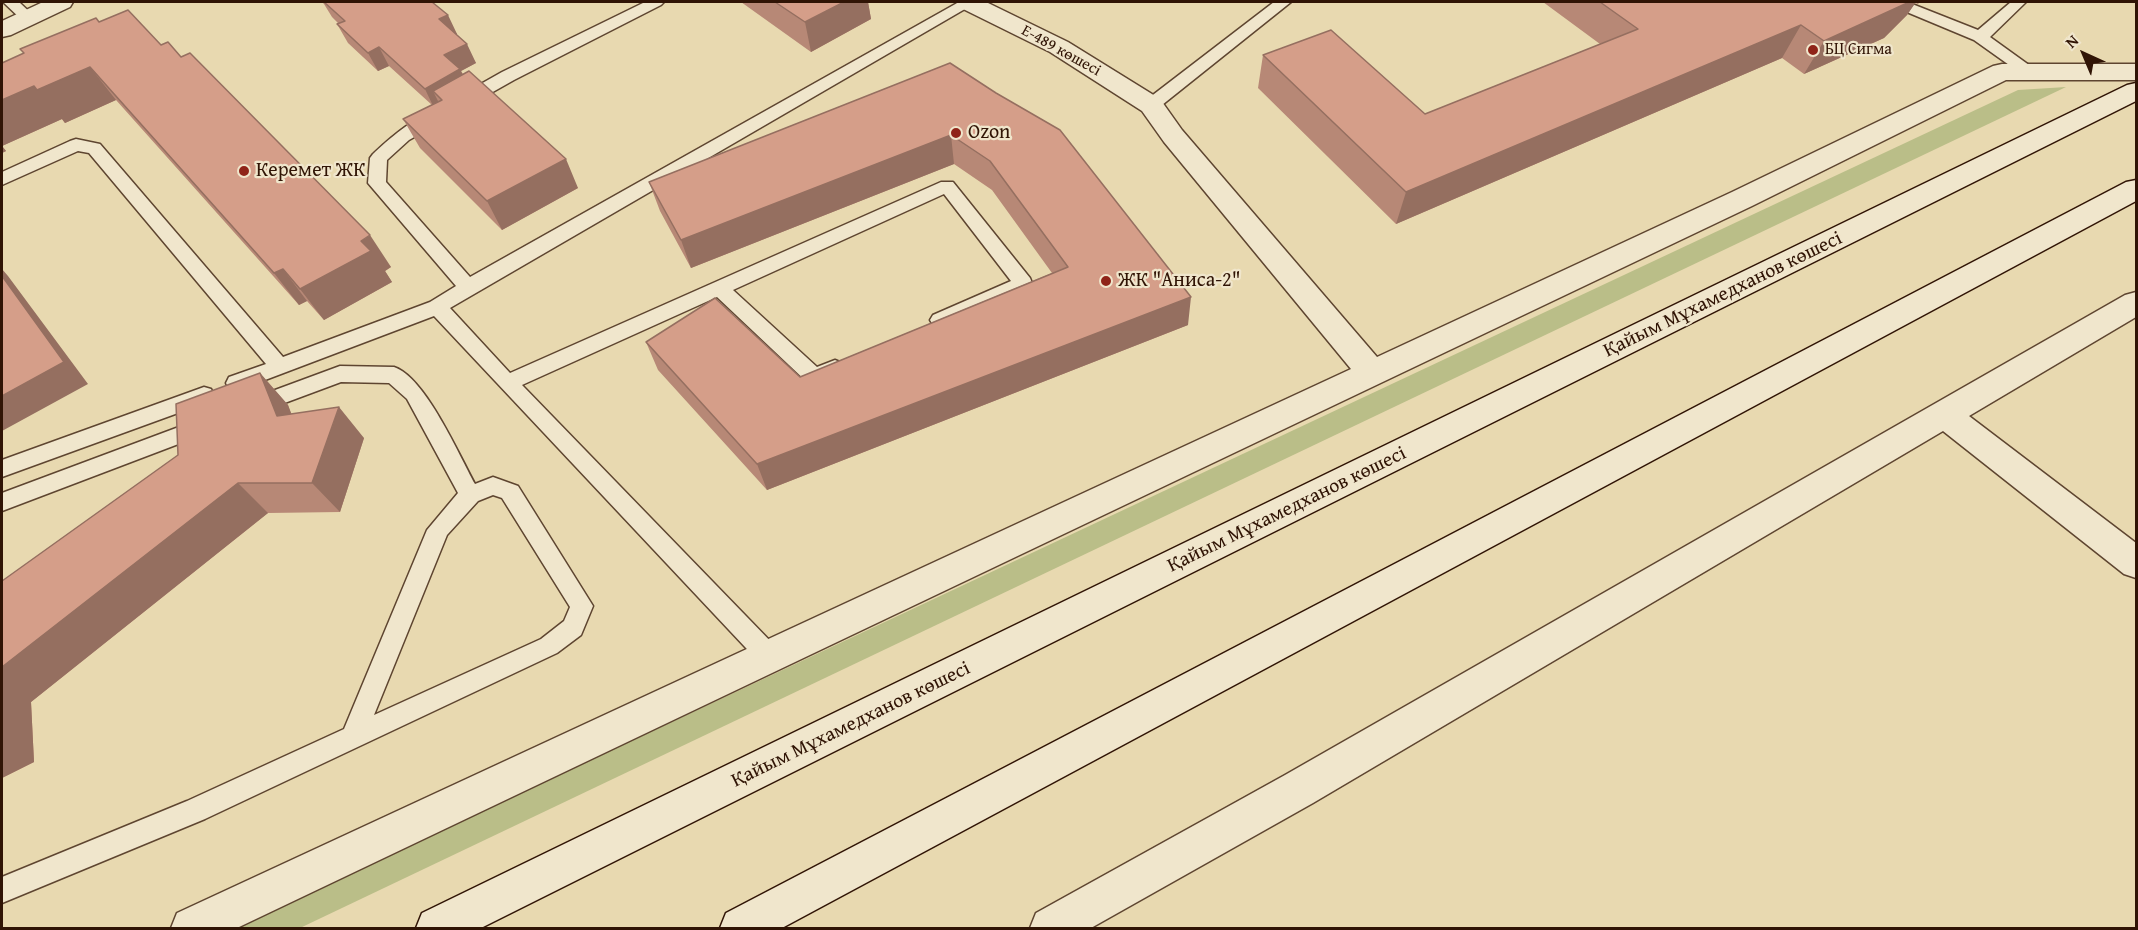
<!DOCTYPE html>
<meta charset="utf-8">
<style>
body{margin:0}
#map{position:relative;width:2138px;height:930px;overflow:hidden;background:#e8d9b0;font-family:"Gentium Book Plus",serif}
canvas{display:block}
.frame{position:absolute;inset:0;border:3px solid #301405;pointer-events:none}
.north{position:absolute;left:2054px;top:24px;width:60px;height:60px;-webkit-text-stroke:4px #f0e6cc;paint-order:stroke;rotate:316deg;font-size:16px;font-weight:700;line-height:24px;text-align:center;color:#301405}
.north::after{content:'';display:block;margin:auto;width:21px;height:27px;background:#301405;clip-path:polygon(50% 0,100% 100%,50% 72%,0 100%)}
</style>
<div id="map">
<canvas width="2138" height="930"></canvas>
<div class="frame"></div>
<div class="north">N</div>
</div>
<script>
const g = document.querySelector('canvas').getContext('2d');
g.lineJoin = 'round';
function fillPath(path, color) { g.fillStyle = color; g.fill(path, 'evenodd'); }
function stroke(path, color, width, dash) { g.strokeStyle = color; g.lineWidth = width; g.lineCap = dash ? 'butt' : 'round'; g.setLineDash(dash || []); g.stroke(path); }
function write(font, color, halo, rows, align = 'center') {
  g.font = font + ' "Gentium Book Plus",serif'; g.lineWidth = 4.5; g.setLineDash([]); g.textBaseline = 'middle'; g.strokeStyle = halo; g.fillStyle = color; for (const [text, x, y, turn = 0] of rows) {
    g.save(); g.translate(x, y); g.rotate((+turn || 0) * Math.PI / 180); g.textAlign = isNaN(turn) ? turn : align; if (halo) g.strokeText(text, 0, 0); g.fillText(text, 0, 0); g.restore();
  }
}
fillPath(new Path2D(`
 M2066,87L300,928H233L2018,90Z`), '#babe88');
const service = new Path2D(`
 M3,2H19L36,18L28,23L23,21Z
 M645,2H664L661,5L514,80L468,106H456L454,102L456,98L502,72Z
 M959,2H977L450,308L510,373L941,182H953L1030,278L1032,283L1030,288L947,325L940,327L933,325L930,320L933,315L1011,281L944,194L733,290L817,367L835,360L842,363L845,368C839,379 818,386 807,382L717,297L522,385L777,648L781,656L777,664L769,667L761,664L434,316L236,391L229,389L226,383L229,377L266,364L89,153L78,151L2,185V172L70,141L76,139L100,144L283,357L430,302L456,286L368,183L370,158L373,154C387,141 421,109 441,114L443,118L441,122L409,140L387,160L386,182L470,277Z
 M1274,2H1291L1157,109H1145L1143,105L1145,101Z
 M1887,2H1907L1978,30L2011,2H2026L1990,37L2040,73L2038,77H2026L1974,40L1890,5Z
 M340,366L394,367C425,377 459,455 475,484L493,477L518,486L593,606L581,635L557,653L205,819L2,903V877L187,801L344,729L427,530L458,493L407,399L389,383L341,382L255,414L248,412L245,406L248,400ZM493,495L502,498L570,607L564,621L541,639L374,715L447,535L478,501Z
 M204,387L211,389L214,395L211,401L2,477V460Z
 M203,418L210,420L213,426L210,432L2,511V493Z`);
const minor = new Path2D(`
 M43,2H73L70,7L11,35L2,37V21Z
 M956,2H986L1068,42L1160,99L1182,130L1377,357L1732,192L1993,66L2002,64H2136V80H2006L1752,206L237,928H171L177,913L1351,369L1164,142L1142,111L1050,52L959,7Z
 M2136,292V317L1969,416L2136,543V578L2124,574L1943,431L1313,803L1091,928H1030L1036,913L1285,775L2125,295Z`);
const secondary = new Path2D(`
 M2136,83V101L481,928H416L422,913L2127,85Z
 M2136,180V201L782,928H720L726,913L2126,182Z`);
stroke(service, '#5e4530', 3);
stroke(minor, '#5e4530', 3);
stroke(secondary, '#301405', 3);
fillPath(service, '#f0e6cc');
fillPath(minor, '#f0e6cc');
fillPath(secondary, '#f0e6cc');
fillPath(new Path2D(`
 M322,2H432L457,34H456L476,63L461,71L463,74L578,188L502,230L420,148L403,119L432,105L389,66L378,71L348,43L337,24H339L332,17L324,4Z
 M741,2H868L871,19L811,52Z
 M1543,2H1920L1918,4L1915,3L1907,15L1884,38L1804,74L1782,58L1396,224L1258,88L1263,55L1425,114L1600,44Z
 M99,22L161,45L391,267L385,271L392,282L324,320L307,301L299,305L116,100L65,123L62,119L2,146L6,151L2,153V63Z
 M950,63L1188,325L767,490L658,370L646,342L800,377L1052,273L992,190L954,164L691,268L660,211L649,182Z
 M260,373L288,405L291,414L364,438L340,512L268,513L31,702L34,762L2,778V581L178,455Z`), '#b78876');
fillPath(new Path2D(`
 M844,2H868L871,19L811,52L805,22Z
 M1908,2H1916L1907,15L1884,38L1804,74L1824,41Z
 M448,15L457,34L448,38L439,19Z
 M1801,25L1782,58L1396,224L1406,192Z
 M467,44L476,63L461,71L469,88L442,100L433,91L440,105L434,108L425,89L444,55Z
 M379,47L389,66L378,71L368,53Z
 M90,67L116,100L65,123L62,119L2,146L6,151L2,153V100L34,86Z
 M951,135L954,164L691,268L681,240Z
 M566,159L578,188L502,230L487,201Z
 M370,235L391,267L385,271L392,282L324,320L300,289L361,241Z
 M2,269L8,276L88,384L2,431Z
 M283,269L307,301L299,305L274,273Z
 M1191,297L1188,325L767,490L757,464Z
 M260,373L288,405L304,446L277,416Z
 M339,407L364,438L340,512L312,483Z
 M238,483L268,513L31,702L34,762L2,778V667Z`), '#956f60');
const building = new Path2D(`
 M324,2H432L448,15L439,19L467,44L444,55L460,69L425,89L379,47L368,53L337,24L345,21Z
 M775,2H844L805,22Z
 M1600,2H1908L1905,4L1824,41L1801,25L1406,192L1263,55L1331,30L1425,114L1638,29Z
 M128,10L161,45L168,42L181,57L190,53L370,235L361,241L371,251L300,289L283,269L274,273L90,67L37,90L34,86L2,100V63L24,53L20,49L96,18L99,22Z
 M950,63L996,93L1060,130L1191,297L757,464L646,342L715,298L800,377L1068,267L990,161L951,135L681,240L649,182Z
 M469,71L566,159L487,201L403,119L442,100L433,91Z
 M2,276L64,362L2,396Z
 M260,373L277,416L339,407L312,483H238L2,667V581L178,455L176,404Z`);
fillPath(building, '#d59e89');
stroke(building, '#956f60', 1.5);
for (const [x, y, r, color] of [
 [1813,50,6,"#8f2418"],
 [956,133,6,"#8f2418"],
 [244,171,6,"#8f2418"],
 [1106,281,6,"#8f2418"]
]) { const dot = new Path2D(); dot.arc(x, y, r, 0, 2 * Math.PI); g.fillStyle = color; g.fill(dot); stroke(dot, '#f0e6cc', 2); }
write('16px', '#301405', '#f0e6cc', [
 ["БЦ Сигма",1825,50]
], 'left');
write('16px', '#301405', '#f0e6cc', [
 ["Е-489 көшесі",1061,51,29]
]);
write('20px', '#301405', '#f0e6cc', [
 ["Ozon",968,133],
 ["Керемет ЖК",256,171],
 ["ЖК \"Аниса-2\"",1118,281]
], 'left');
write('20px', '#301405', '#f0e6cc', [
 ["Қайым Мұхамедханов көшесі",1723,295,-26],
 ["Қайым Мұхамедханов көшесі",1287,510,-26],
 ["Қайым Мұхамедханов көшесі",851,725,-26]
]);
</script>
